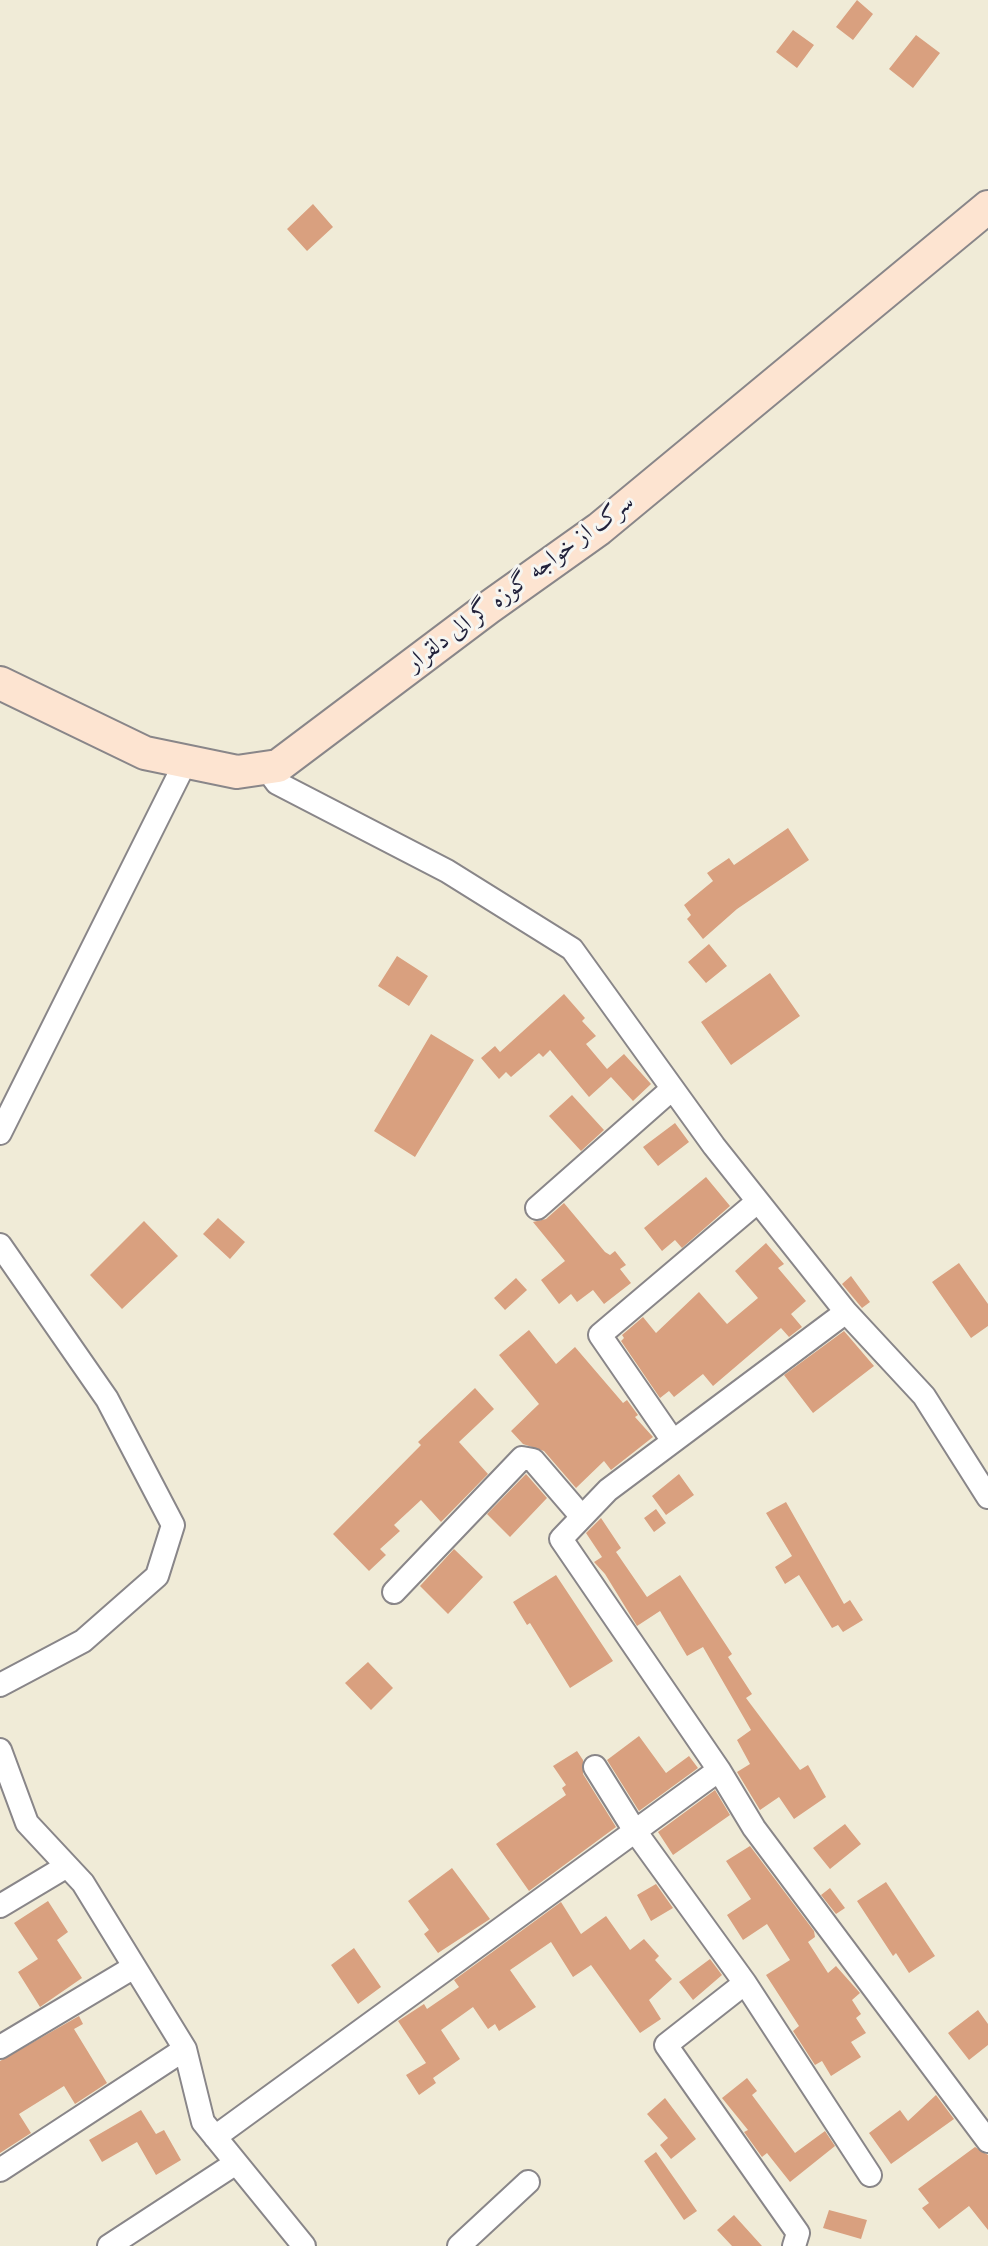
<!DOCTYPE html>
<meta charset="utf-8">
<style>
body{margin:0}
canvas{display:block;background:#f0ebd7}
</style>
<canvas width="988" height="2246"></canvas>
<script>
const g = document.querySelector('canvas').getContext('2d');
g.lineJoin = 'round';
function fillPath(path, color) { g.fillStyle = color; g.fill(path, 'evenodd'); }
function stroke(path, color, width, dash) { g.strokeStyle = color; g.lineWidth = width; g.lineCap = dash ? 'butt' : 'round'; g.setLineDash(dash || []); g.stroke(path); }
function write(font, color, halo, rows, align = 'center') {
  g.font = font + ' "IM FELL DW Pica",Amiri,serif'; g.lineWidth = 6; g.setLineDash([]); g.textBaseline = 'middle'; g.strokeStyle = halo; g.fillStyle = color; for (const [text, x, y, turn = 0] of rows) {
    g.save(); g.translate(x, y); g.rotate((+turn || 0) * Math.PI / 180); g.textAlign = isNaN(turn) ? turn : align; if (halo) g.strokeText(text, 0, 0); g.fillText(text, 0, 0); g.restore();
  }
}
fillPath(new Path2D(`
 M857,0L873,14L853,40L836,27Z
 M793,30L814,45L797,68L776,52Z
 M916,35L940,53L913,88L889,69Z
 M313,204L333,227L307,251L287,229Z
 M788,828L809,860L737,909L703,939L687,919L691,915L684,905L713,881L707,873L729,858L734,865Z
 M709,944L727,966L706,983L688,962Z
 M397,956L428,976L409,1006L378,986Z
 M770,973L800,1016L731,1065L701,1022Z
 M564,994L585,1018L582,1021L596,1036L586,1044L607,1069L624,1054L651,1084L633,1101L611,1077L589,1097L550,1050L543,1057L539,1053L511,1077L506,1072L499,1079L481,1058L495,1046L500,1052Z
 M431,1034L474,1060L415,1157L374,1131Z
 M572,1095L604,1130L581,1151L549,1116Z
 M675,1123L689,1142L658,1166L643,1147Z
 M706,1177L730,1206L682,1248L675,1240L662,1251L644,1228Z
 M564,1203L605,1252L610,1255L615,1251L626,1265L620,1269L631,1283L604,1304L593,1290L577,1302L571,1294L559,1304L541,1280L565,1261L533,1222L546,1219Z
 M218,1218L245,1242L230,1259L203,1234Z
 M144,1221L178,1256L122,1309L90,1275Z
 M766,1243L784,1264L778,1268L806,1301L791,1314L802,1327L789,1337L781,1328L713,1386L703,1374L674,1397L669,1391L660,1398L621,1341L624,1338L622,1335L643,1317L656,1333L699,1292L727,1324L758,1298L735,1271Z
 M959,1263L988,1304V1326L971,1338L932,1282Z
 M851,1276L870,1302L862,1308L842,1284Z
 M516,1278L527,1290L505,1310L494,1298Z
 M529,1330L556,1364L575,1347L623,1403L627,1400L638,1415L635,1417L653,1437L611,1470L604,1461L576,1488L544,1451L523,1444L511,1431L539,1404L499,1355Z
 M844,1331L874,1366L813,1413L784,1375Z
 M475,1388L494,1409L459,1442L488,1474L441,1522L421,1500L394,1525L400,1531L380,1549L386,1555L369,1571L333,1534L421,1445L418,1442Z
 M526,1474L547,1498L510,1537L487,1514Z
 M679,1474L694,1495L666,1515L652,1496Z
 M786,1502L844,1604L850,1600L863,1620L843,1632L838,1625L832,1628L799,1575L785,1584L775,1567L792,1556L766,1513Z
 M656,1509L666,1523L654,1532L644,1518Z
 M601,1518L621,1548L616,1552L647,1597L680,1575L732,1654L728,1657L752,1694L746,1698L800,1770L808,1765L826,1797L794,1819L779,1797L760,1810L737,1772L750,1764L737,1740L751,1730L703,1647L687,1656L660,1611L637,1626L605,1574L594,1562L602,1557L586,1533Z
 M454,1549L483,1577L448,1614L420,1586Z
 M556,1575L613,1661L570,1688L530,1623L527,1625L513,1602Z
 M368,1662L393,1688L371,1710L345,1683Z
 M639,1736L666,1773L689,1756L698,1768L639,1811L607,1760Z
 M577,1751L583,1760V1774L616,1827L529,1891L496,1844L566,1795L562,1788L566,1785L553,1766Z
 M715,1790L730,1815L673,1855L658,1832Z
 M845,1824L861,1844L830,1869L813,1848Z
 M750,1846L814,1931L815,1937L808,1942L828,1973L836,1966L860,1993L852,2000L861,2014L856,2018L866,2033L851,2042L861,2057L831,2076L822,2061L815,2065L793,2031L799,2026L766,1975L790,1960L767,1924L743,1940L727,1915L751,1899L726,1861Z
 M452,1868L490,1919L438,1953L424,1934L429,1930L408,1901Z
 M886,1882L935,1956L909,1973L896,1953L893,1956L857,1901Z
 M656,1884L673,1908L651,1921L637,1895Z
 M830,1888L845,1908L836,1914L821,1895Z
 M48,1901L68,1932L57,1940L82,1978L40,2007L18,1972L38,1959L14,1923Z
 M561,1902L581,1934L606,1916L630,1950L644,1939L659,1956L655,1960L672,1979L649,2000L661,2019L640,2033L591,1965L573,1977L551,1942L510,1970L536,2007L499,2031L495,2024L488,2029L473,2007L441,2030L460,2059L433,2078L436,2083L419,2095L406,2075L426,2063L398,2021L424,2004L427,2009L459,1987L454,1980Z
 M354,1948L381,1987L358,2004L331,1965Z
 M710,1959L722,1975L693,2000L679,1982Z
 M978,2010L988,2024V2045L969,2060L948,2033Z
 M79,2016L83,2024L74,2029L107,2083L75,2104L64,2086L19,2114L31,2133L0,2153V2061Z
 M747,2078L757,2091L752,2095L795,2153L825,2131L835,2146L790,2182L767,2153L762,2157L744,2132L748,2130L722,2098Z
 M936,2095L954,2119L891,2164L869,2133L900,2110L908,2121Z
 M665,2098L696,2139L671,2159L660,2145L668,2138L647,2114Z
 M141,2110L156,2134L164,2130L181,2160L156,2175L137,2142L102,2162L89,2140Z
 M975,2147L988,2155V2230L969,2206L939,2229L922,2208L929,2203L918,2189Z
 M656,2152L697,2211L684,2220L644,2161Z
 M829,2210L867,2220L861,2239L823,2228Z
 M734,2215L762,2246H732L717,2230Z`), '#d9a07f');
const street = new Path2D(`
 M266,768L277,783L447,871L572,949L714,1146L846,1312L608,1490L561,1539L719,1770L754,1828L988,2141
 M0,1133L185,763
 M537,1208L672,1089
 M0,1245L107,1399L173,1525L157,1576L83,1641L0,1685
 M846,1312L924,1396L988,1497
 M673,1441L600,1335L757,1202
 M394,1592L522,1458L533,1460L582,1517
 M0,1750L27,1823L83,1883L185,2049L203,2122L304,2246
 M595,1767L635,1831L745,1983L870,2175
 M0,1906L67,1866
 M745,1983L666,2045L798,2233L794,2246
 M0,2047L134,1967
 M215,2137L719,1770
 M0,2170L185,2049
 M109,2246L236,2163
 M459,2246L528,2182`);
const secondary = new Path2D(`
 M0,683L145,753L237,772L278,766L488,608L599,529L988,207`);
stroke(street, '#898689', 26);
stroke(secondary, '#898689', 36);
stroke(street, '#fff', 22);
stroke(secondary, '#fde4d1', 32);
write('24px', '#22223b', '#f6f6f2', [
 ["سرک از خواجه گوزه گر الی دلقرار",521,584,-37]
]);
</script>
